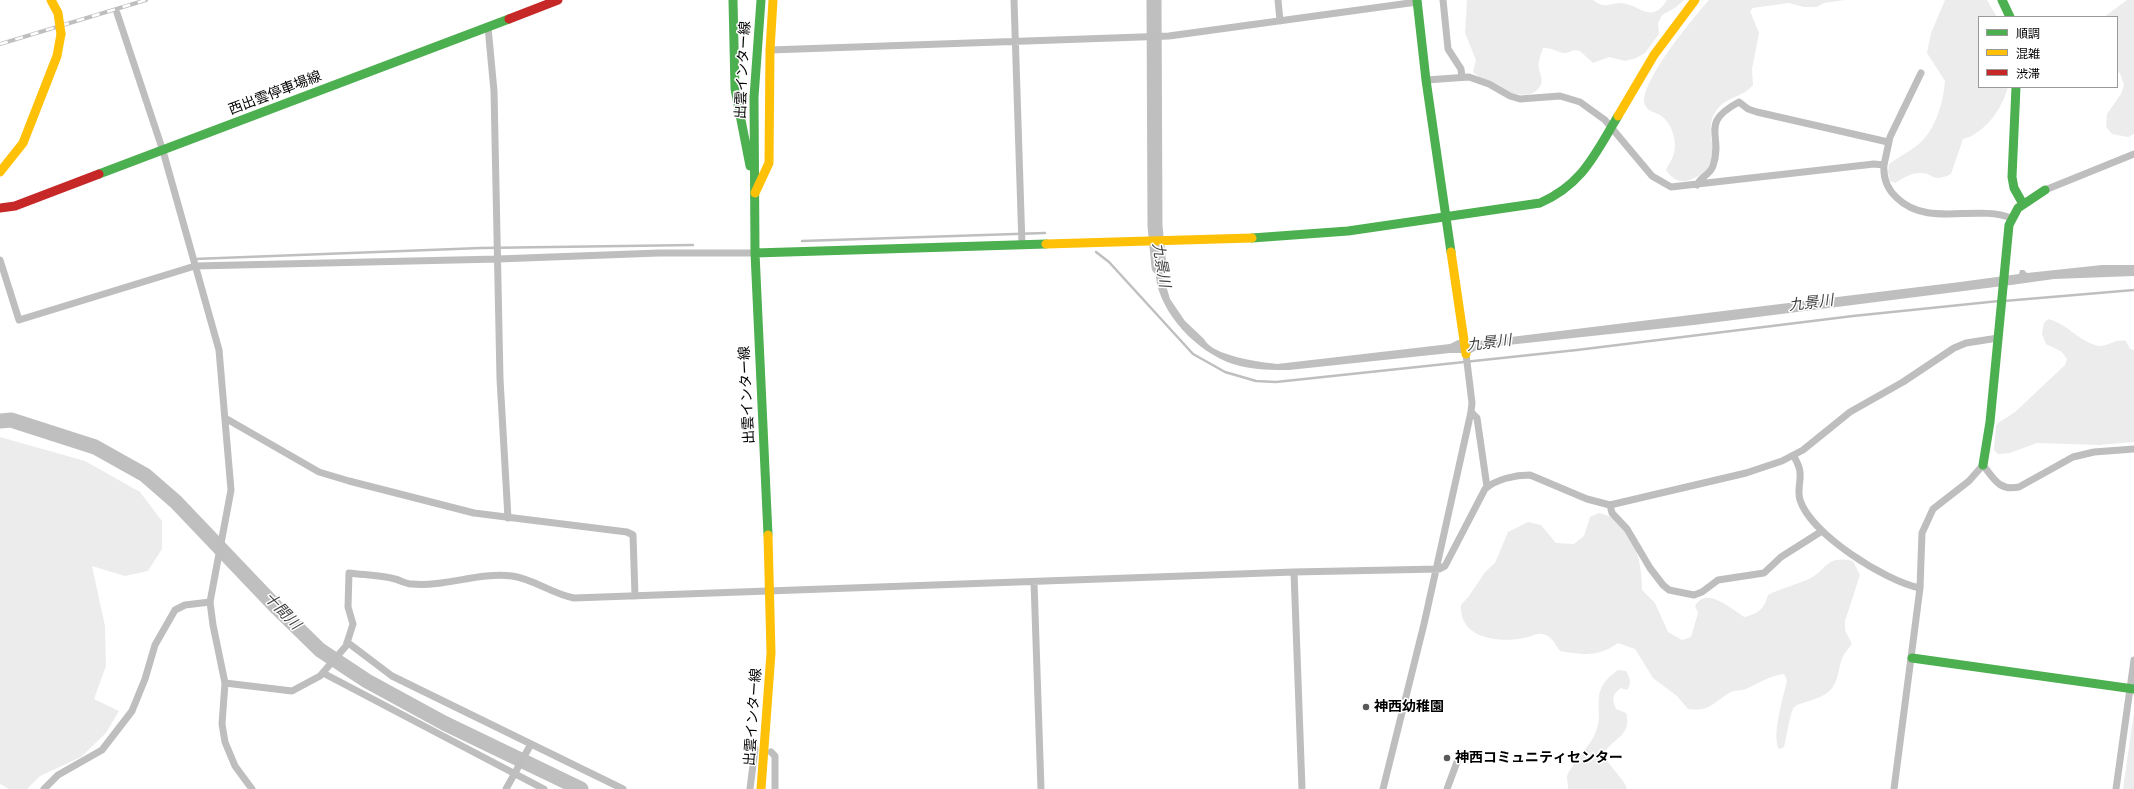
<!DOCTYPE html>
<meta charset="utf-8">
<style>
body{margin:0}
#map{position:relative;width:2134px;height:789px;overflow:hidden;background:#fff;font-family:"Alegreya Sans","Noto Sans JP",sans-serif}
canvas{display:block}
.legend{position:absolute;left:1978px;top:16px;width:140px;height:72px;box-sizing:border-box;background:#fff;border:1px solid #999;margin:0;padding:5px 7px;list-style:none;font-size:12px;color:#000}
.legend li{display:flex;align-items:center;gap:8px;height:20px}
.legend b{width:20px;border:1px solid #999}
</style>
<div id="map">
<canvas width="2134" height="789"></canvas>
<ul class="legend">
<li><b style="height:5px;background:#4caf50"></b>順調</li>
<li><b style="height:5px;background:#ffc107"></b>混雑</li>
<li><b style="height:5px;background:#c62828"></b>渋滞</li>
</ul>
</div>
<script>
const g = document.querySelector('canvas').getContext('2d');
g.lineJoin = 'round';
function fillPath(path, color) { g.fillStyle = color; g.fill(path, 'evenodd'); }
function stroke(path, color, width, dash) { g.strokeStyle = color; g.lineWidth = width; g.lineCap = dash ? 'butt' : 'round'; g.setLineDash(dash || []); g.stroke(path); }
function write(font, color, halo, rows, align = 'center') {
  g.font = font + ' "Alegreya Sans","Noto Sans JP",sans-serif'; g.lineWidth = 3; g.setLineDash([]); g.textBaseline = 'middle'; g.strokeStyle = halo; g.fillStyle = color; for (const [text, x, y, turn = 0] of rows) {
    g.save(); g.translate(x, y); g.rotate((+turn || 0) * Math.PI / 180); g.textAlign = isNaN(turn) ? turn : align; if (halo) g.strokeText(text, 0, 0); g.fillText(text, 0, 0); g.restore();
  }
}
fillPath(new Path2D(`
 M1467,0H1593C1606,9 1606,4 1620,3C1639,3 1651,26 1667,0H1684L1675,8L1662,15L1658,23L1659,34L1645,53L1636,58L1625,61L1609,57L1593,63L1580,51L1574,50C1561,58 1556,47 1543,48C1541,54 1537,63 1539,69C1540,75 1543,78 1541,84C1531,109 1486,84 1473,72L1476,60L1465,33Z
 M1709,0H1845L1824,3L1817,7H1804L1789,3L1753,8L1750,11L1759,33L1752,69L1753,85C1743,97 1730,96 1720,106C1701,126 1718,144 1711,165C1709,170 1705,172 1700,175C1687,183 1676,185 1666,170C1668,165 1670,163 1672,159C1679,146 1673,123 1660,115C1655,112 1648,112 1645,105C1637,85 1694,17 1709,0Z
 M1945,0H1987L1997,17H1979V87H2008C2003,107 1985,134 1963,139L1951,174C1930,184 1935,172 1919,173C1911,173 1902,179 1895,183L1890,181L1888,172L1889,164C1897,158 1907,153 1915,147C1935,133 1943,104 1945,81L1927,53L1931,33Z
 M2127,0H2134V134L2128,137L2112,134L2106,127L2107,114L2121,94L2124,85L2120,73L2117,72V17H2104Z
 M2048,319C2066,323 2078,340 2095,345C2106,349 2114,338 2126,341L2130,349L2134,350V442L2100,445L2037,443L2010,453L1998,454L1994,450L1996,426L1998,423L2015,412L2065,365L2067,359L2062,352L2046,344L2042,334L2044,323Z
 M0,437L85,461L140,492L162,521V549L148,571L125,576L92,566L105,626L106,666L94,699L119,711L106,733L81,757L40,776L27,789H9L0,784Z
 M1599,513C1603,514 1610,516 1614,519C1636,535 1642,564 1642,590L1655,603L1668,632L1682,640L1691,637L1698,613L1695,606C1707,585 1731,610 1745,617C1759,613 1764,609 1768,595C1781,588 1796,585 1809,579C1828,569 1826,555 1853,561L1860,575L1845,621V630L1852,644C1848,649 1844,653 1842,659C1838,669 1839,679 1832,688C1822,702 1796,701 1793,709C1789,718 1787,736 1784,747L1779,749C1771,735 1784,696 1787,680L1784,674C1769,676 1759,683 1746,689C1741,691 1735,690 1731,692C1713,702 1711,712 1688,709L1677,696L1653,678L1635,649L1618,643C1599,657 1582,655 1560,651C1555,644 1551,635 1542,634C1537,633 1530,637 1524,638C1499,643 1459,639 1461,605L1469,596L1485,572L1495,563L1508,532L1528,522L1541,525L1556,543L1574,544L1584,536L1590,517Z
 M1618,670L1626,671C1630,678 1632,683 1627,690L1621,688C1612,695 1612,698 1616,709L1626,713C1633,737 1610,739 1604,754C1609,768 1623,776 1627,789H1568C1568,785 1567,780 1567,777C1568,769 1588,747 1593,738C1609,710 1584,694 1618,670Z
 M2134,712V789H2123Z`), '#ececec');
fillPath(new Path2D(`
 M1155,247H1160V265L1170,299L1185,321L1204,339C1212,356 1260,362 1277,364L1450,344L1458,340L1478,341L1960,282L2019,274L2020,270H2024L2027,273L2102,265H2134V276L2054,279L2011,285L1694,325L1480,348L1471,353H1450L1289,370C1272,370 1256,370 1240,366C1203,357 1166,321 1157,284C1155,272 1154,259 1155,247Z`), '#bfbfbf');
stroke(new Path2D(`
 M802,241L1045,233
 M1096,252L1109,262L1193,354L1225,372L1256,381L1276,382L1577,350L1853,316L1999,301
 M194,259L481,248L693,245
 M2004,301L2134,290`), '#bfbfbf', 2.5);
stroke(new Path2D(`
 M1154,0L1155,226L1159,267
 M0,421L11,420L95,447L145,475L176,502L277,608L320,650L367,681L444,723L581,789`), '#bfbfbf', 15);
stroke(new Path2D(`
 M1014,0L1022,245
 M1278,0L1280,21
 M1443,0L1448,49L1461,69L1462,77
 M117,13L163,151L219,350L231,490L210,602L213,625L225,683L222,724L225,742L235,766L252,789
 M488,27L494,91L500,379L508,518
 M770,50L1169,36L1417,2
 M1426,80L1469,77L1489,84L1510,96L1520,99L1560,96L1580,102L1605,120L1652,176L1671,187L1874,164L1884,165C1883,178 1888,190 1897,198C1928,228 1976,204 2011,218
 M1884,165L1890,137L1921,73
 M1697,185C1701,176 1710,175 1713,166C1724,134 1698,124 1739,102L1748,109L1757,112L1888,142
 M2045,190L2134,154
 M0,260L19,320L195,266L498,259L659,253H755
 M1471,412L1477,418L1487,487
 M225,418L319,472L349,481L474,513L627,532L633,535L635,596
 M1794,456C1796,461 1800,466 1800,473C1801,482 1797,490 1800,500C1811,534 1885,581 1920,588
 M1610,505L1612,513L1627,529L1650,568L1663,585L1669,590L1694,595L1702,592L1718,580L1764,573L1781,557L1822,531
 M1294,572L1302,789
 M1034,582L1041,789
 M347,642L392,676L623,789
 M323,673L544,789
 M225,683L292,691L320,676L346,646L353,624L348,607L349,573C364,575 380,575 395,579C400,580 406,584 412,584C446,587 478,572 512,576C534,579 552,594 574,598L1294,572L1439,569L1445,566L1485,489C1496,479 1516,475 1530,475L1587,499L1610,505L1746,473L1782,461L1803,450L1850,412L1903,382L1954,348L1966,343L1998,338
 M771,752L775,756V789
 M44,789L58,775L102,750L132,711L145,679L155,645L175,610L185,605L210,602
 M506,789L531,744
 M750,789L755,749
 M1383,789L1424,624L1471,412L1472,403L1466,354
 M1447,789L1457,762
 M1894,789L1920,588L1922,533L1933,509L1969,481L1983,465C1994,479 1999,491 2019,487L2073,457L2094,452L2134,449
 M2116,789L2134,660`), '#bebebe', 7);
stroke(new Path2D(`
 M733,0L735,89L750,166
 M761,0L754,97L755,253L768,535
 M1417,0L1426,80L1451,252
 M2002,0L2010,17
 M2016,87L2012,177L2014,188L2023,204
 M99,174L509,19
 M1252,238L1348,231L1540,203C1583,184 1595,154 1618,116
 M755,253L1046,244
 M1983,465L1990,422L2009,225L2018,208L2045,190
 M1912,658L2134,689`), '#4caf50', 9);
stroke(new Path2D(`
 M1618,116L1654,55L1695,0
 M0,172L23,143L57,56L61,34
 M755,193L769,163L770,50L773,0
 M1046,244L1252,238
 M1451,252L1466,354
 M761,789L771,653L768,535`), '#ffc107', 9);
stroke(new Path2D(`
 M509,19L558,0
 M0,208L15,206L99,174`), '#c62828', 9);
const rail = new Path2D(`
 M0,44L146,0`);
stroke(rail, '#bebebe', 4);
stroke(rail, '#fff', 2.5, [8]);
stroke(new Path2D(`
 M51,0L58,13L61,34`), '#ffc107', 9);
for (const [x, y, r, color] of [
 [1366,707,4,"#595959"],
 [1447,758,4,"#595959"]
]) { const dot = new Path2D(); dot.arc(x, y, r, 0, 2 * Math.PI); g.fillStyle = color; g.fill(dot); stroke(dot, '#fff', 1.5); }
write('14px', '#000', '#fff', [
 ["出雲インター線",743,70,-87],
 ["西出雲停車場線",275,93,-21],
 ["出雲インター線",747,395,-93],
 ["出雲インター線",753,717,-86]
]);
write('bold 14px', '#000', '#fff', [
 ["神西幼稚園",1374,707],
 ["神西コミュニティセンター",1455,758]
], 'left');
write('italic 15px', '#444', '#fff', [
 ["九景川",1161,265,80],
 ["九景川",1811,303,-7],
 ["九景川",1489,343,-7],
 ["十間川",282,611,46]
]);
</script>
